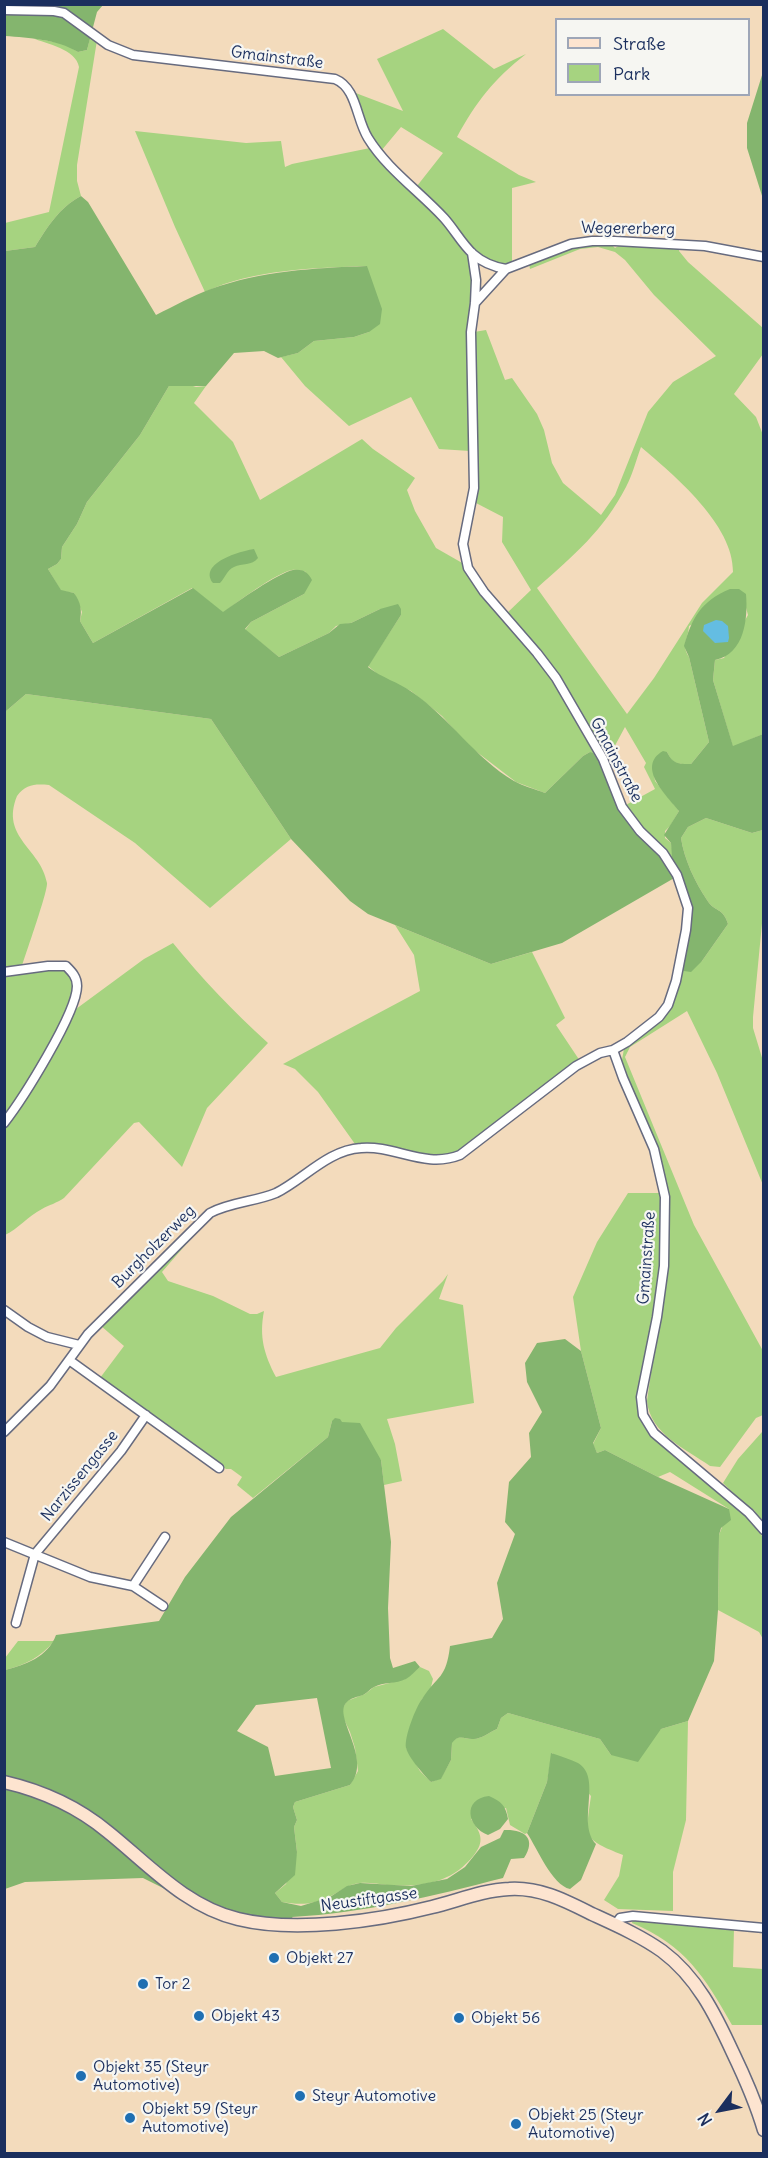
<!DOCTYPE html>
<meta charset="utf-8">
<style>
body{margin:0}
#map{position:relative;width:768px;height:2158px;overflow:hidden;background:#f3dbbc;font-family:Delius,sans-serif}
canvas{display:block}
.frame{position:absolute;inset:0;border:6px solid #1b2f5e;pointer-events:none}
.legend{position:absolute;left:555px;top:18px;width:195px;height:78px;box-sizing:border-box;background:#f6f6f2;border:2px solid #9ea6b7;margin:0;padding:8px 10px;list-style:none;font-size:18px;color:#1b2f5e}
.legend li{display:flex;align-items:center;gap:12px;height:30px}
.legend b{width:30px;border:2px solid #9ea6b7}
.north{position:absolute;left:690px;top:2080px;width:60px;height:60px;-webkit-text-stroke:4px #f6f6f2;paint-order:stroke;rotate:238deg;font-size:16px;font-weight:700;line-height:24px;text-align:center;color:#1b2f5e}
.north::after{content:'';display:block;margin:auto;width:21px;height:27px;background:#1b2f5e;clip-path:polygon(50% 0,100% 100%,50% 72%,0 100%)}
</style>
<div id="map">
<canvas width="768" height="2158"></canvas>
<div class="frame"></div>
<ul class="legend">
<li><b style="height:8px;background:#fde4d0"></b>Straße</li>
<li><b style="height:16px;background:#a6d380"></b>Park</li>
</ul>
<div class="north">N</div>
</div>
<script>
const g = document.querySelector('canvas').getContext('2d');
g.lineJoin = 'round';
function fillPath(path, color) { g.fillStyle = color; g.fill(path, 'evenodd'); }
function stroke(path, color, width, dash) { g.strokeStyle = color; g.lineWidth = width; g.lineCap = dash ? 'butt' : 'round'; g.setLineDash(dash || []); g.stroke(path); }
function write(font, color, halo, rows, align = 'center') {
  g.font = font + ' Delius,sans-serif'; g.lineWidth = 4.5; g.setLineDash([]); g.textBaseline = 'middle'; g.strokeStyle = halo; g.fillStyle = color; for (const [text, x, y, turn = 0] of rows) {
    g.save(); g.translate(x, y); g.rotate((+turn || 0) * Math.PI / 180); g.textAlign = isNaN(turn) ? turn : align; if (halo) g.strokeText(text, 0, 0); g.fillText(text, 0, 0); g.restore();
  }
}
fillPath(new Path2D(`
 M443,29L494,69L526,54C494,79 476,102 457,137L519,175L536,182L512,188V264C504,265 497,265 489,261C470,252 433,203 417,186L443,153L401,127L381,151L369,136L353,92L403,111L377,59Z
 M92,30L98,34L77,165V181L81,196C59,208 48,226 35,247L5,251V223L49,212L79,67C76,49 47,44 32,38L65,44L78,52L87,50Z
 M135,131L246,143L281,141L285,167L292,164L370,148L449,228L463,246L469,257L472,272L470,451L439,449L411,397L349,426L305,386L281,357L298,353L314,341L354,337L369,332L367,266C315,268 253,269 205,292L175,227Z
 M579,245H612L615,248L620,245L679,248V251L688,262L763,328V354L734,394L756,417L763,435V734L733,747L713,680L715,660L724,658L748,615L745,604L746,598L689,626C688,640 681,644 689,657L709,742L691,764C678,764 673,765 667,752L653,766L655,781L679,811L670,826L665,831V838L671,843L675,865L637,824L624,806L655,789L644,767L646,763L625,727L611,753L600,750L582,722L506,614L531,590L502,542L503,517L476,503L477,477L474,332L486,330L505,380L512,378L537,414L544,430L552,463L563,483L601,515L615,495L648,412L673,382L716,356L654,295L625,260L615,252L598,247L580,249L530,269L529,264ZM641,447C674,475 734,525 733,572L702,603L654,678L627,714L537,588C573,556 604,530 626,487C633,474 636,460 641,447Z
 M190,385L196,387L206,386L194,403L233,442L260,500L362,439L373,449L415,478L407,490L415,511L436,548L464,564L547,671L594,749L605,773L590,752L583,756L545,793L516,782L469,746L442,716L411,691L381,677L368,666L401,615L380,609L351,623L336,626L329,633L279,657L245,630L251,622L304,594L306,572C302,571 296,569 292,570C276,573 237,602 223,613L192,588L93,643L80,621L82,612L74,593L61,591L48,569L57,564L61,559L62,547L77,524L87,502L140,435L169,386Z
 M26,694L211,719L291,839L210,908L135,843L49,785C35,784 26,784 17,796C0,838 41,848 47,883C48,891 26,953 22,966L66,964C88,980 80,987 76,1009L144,959L173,943C202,979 233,1011 268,1043L207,1108L182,1167L139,1122L134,1123L64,1198C57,1203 49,1205 42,1209C28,1216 18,1229 5,1235V712Z
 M706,818L752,833L763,830V913L753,1017V1028L763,1061V1185L717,1073L687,1011L630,1047L625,1057L694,1225L763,1351V1415L756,1418L720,1467L710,1466C686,1449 650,1434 647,1401L668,1252L669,1201L665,1178L653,1139L621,1065L624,1049L655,1024L680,968L702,961L728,924C723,907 714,912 707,900C695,882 684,859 681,838L688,827Z
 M395,925L491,964L532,952L565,1018L556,1025L580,1061L461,1151L449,1156L437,1157L355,1144L318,1092L295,1069L283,1064L420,991L414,955Z
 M661,1186L662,1244L656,1301L638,1410C648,1439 675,1453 698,1473C718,1490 737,1508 756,1526L762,1536L763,1639L759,1632L718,1610L719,1535L729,1509L670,1472L658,1477L605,1450L597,1453L593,1444L601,1428L581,1351L573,1297L597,1242L628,1193H660Z
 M208,1219L162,1272L168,1281L213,1296L250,1314H257L264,1311C259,1337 264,1354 276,1377L380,1348L396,1328L443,1281L448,1274L439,1299L463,1305L474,1403L387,1419L395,1444L402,1481L384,1485L381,1460L332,1421L328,1437L253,1498L237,1485L242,1477L231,1469H226L100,1378L124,1346L100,1325Z
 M762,1432L764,1441L763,1523L754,1510L745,1505L723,1483L738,1459Z
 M18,1641H54C40,1658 25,1665 5,1670V1658Z
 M420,1667L429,1671L433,1679L430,1691L422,1699L406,1748L420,1771L431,1782L441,1778L451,1760L452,1742C460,1733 464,1740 474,1739C481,1739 490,1732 497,1729L501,1718L508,1713L600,1739L611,1755L661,1729L688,1721L686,1820L673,1872V1911L618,1909L604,1900L619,1876L623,1855C583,1839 585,1838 591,1796L552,1753L547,1782L527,1833L525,1834L510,1825L506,1808L471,1819C481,1833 485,1841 474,1855C451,1884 422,1887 387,1885C378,1884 368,1882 360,1883C348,1884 341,1891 331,1896C313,1905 300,1905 282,1902L275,1893L286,1884L297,1852L294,1827L297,1820L293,1807L295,1802L350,1785L358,1771L355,1748L350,1732L343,1717L342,1709L347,1701L365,1694L374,1687L405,1679Z
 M633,1918L734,1929L733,1967L763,1969V2025H732C705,1977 685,1945 632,1923Z`), '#a6d380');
fillPath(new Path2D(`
 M4,5H103L97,12L87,50L78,52C56,39 30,38 5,36Z
 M763,72V199L747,148V123Z
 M81,196L88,202L156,315C174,306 192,296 211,289C261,271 314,268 367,266L382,309L380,324L369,332L354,337L314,341L298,353L278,358L264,351L234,353L206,386H169L140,435L87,502L77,524L62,547L61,559L57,564L48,569L61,590L74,593C81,603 82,610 80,621L93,643L193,588L223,612C237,602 278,573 293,570C303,569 308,572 312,580L304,594L251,622L245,629L279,657L329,633L340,624L351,623L380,609L398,604L401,609V615L368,667C382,678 398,682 412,692C450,718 475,758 514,781C523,786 535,789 545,793L583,756L590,752L593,753L653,848L676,877L562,943L491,964L368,914L350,901L291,839L211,719L26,694L5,712V251L35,247C48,226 59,208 81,196Z
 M254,549L258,558C252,566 242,563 234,567C227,570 225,578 220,583H213C198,563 241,551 254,549Z
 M730,589H739L746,594C748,618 745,654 715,660L713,680L733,746L763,734V830L752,833L706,818L688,827L681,838C684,859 695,882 707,900C714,912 723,907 728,924L702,961L691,972L684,971L680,968L690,908L684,884L672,857L671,843L664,835L679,811C668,797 635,767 663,751L667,752C673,764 678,764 691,764L709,742L689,657L684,646C692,618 701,601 730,589Z
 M565,1339L581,1351L601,1428L593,1443L597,1453L605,1450L658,1477L729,1509L731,1520L721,1528L719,1535L718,1610L714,1661L688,1721L661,1729L638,1762L611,1755L600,1739L508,1713L501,1718L497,1729C490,1732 481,1739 474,1739C464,1740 460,1733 452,1743L451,1760L441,1779L431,1782C423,1774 409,1758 406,1748C404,1737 416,1707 422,1699C438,1674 446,1680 450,1646L492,1638L503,1619L497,1583L515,1534L505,1522L509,1482L531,1457L529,1433L542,1412L527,1382L525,1363L537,1343Z
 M335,1418L340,1419L342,1422L360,1423L381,1460L391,1542L388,1608L390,1658L393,1668L415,1661L420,1667C415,1671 411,1676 406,1679C396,1684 383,1682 374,1687C370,1689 367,1693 363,1695C357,1697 350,1698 346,1703C333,1717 373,1759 350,1785L295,1802L293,1807L297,1820L294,1827L297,1852L295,1875L275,1893L282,1902L301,1906L330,1897L347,1886L360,1883L411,1886L447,1879L465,1867L481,1847L500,1838L504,1830C524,1829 537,1838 524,1858L511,1859L503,1878C433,1896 364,1913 292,1917L299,1927L235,1924L143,1878L25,1882L5,1889V1670C25,1665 48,1657 56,1635L159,1621L185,1577L231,1517L328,1437L332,1421ZM317,1698L331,1768L275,1776L268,1747L237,1731L256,1705Z
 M551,1753C560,1756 570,1759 578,1763C603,1778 576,1823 596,1844L581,1880L570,1889C552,1885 537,1848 527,1833L547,1782Z
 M489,1796C501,1801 506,1806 508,1819L500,1829L488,1835C467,1827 462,1799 489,1796Z`), '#84b56e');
fillPath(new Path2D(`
 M716,620L722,621L728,626L729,638L728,642L715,643L703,631L704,625Z`), '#64bde2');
const street = new Path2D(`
 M4,10L54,11L64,13L108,45L133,55L335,79C357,88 356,119 368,138C387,169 419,191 444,218C454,229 462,244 473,254C482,262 494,267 506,269
 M475,303L506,269L571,244L592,241H615L705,246L764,257
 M4,972L48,966H66C72,972 77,977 77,986C77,1013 22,1100 4,1123
 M613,1050L623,1078L654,1149L665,1197L664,1266L657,1317L641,1397L643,1415L654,1433L749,1513L764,1530
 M4,1310L28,1327L47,1337L79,1345
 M69,1360L219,1468
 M4,1432L50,1386L88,1334L210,1213C231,1202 254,1202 276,1193C304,1179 328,1150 361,1148C395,1145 425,1169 460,1155L576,1066L600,1053L613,1050L627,1042L659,1017L668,1005L676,981L686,930L688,908L677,875L663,853L640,831L622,807L603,759L556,678L537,653L484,592L468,568L463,544L474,488L471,332L475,303L476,280L472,253
 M4,1542L90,1577L133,1586L163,1606
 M133,1586L165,1537
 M16,1623L35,1554L121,1451L146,1415
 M615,1925L620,1918L633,1916L764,1928`);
const secondary = new Path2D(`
 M4,1782C43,1791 78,1807 108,1832C148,1864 186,1907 238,1919C295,1933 377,1921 432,1907C457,1901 483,1890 509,1889C540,1887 566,1901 592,1914C616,1925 641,1936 662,1951C697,1977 715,2014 733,2053C745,2078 756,2103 764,2130`);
stroke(street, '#676b7f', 11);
stroke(secondary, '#676b7f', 15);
stroke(street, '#fff', 8);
stroke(secondary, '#fde4d0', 12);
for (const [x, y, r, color] of [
 [274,1958,6,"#1f6fb2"],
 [143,1984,6,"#1f6fb2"],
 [199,2016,6,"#1f6fb2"],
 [459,2018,6,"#1f6fb2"],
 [81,2076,6,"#1f6fb2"],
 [300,2096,6,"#1f6fb2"],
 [130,2118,6,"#1f6fb2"],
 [516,2124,6,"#1f6fb2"]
]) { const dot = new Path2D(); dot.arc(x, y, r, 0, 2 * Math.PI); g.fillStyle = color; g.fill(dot); stroke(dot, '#f6f6f2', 2); }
write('16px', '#1b2f5e', '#f6f6f2', [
 ["Gmainstraße",277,58,7],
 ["Wegererberg",628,229,1],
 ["Gmainstraße",616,760,62],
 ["Burgholzerweg",154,1247,-45],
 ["Gmainstraße",647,1258,-86],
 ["Narzissengasse",80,1476,-51],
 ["Neustiftgasse",369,1900,-8]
]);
write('16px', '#1b2f5e', '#f6f6f2', [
 ["Objekt 27",286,1958],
 ["Tor 2",155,1984],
 ["Objekt 43",211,2016],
 ["Objekt 56",471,2018],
 ["Objekt 35 (Steyr",93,2067],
 ["Automotive)",93,2085],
 ["Steyr Automotive",312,2096],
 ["Objekt 59 (Steyr",142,2109],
 ["Automotive)",142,2127],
 ["Objekt 25 (Steyr",528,2115],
 ["Automotive)",528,2133]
], 'left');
</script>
